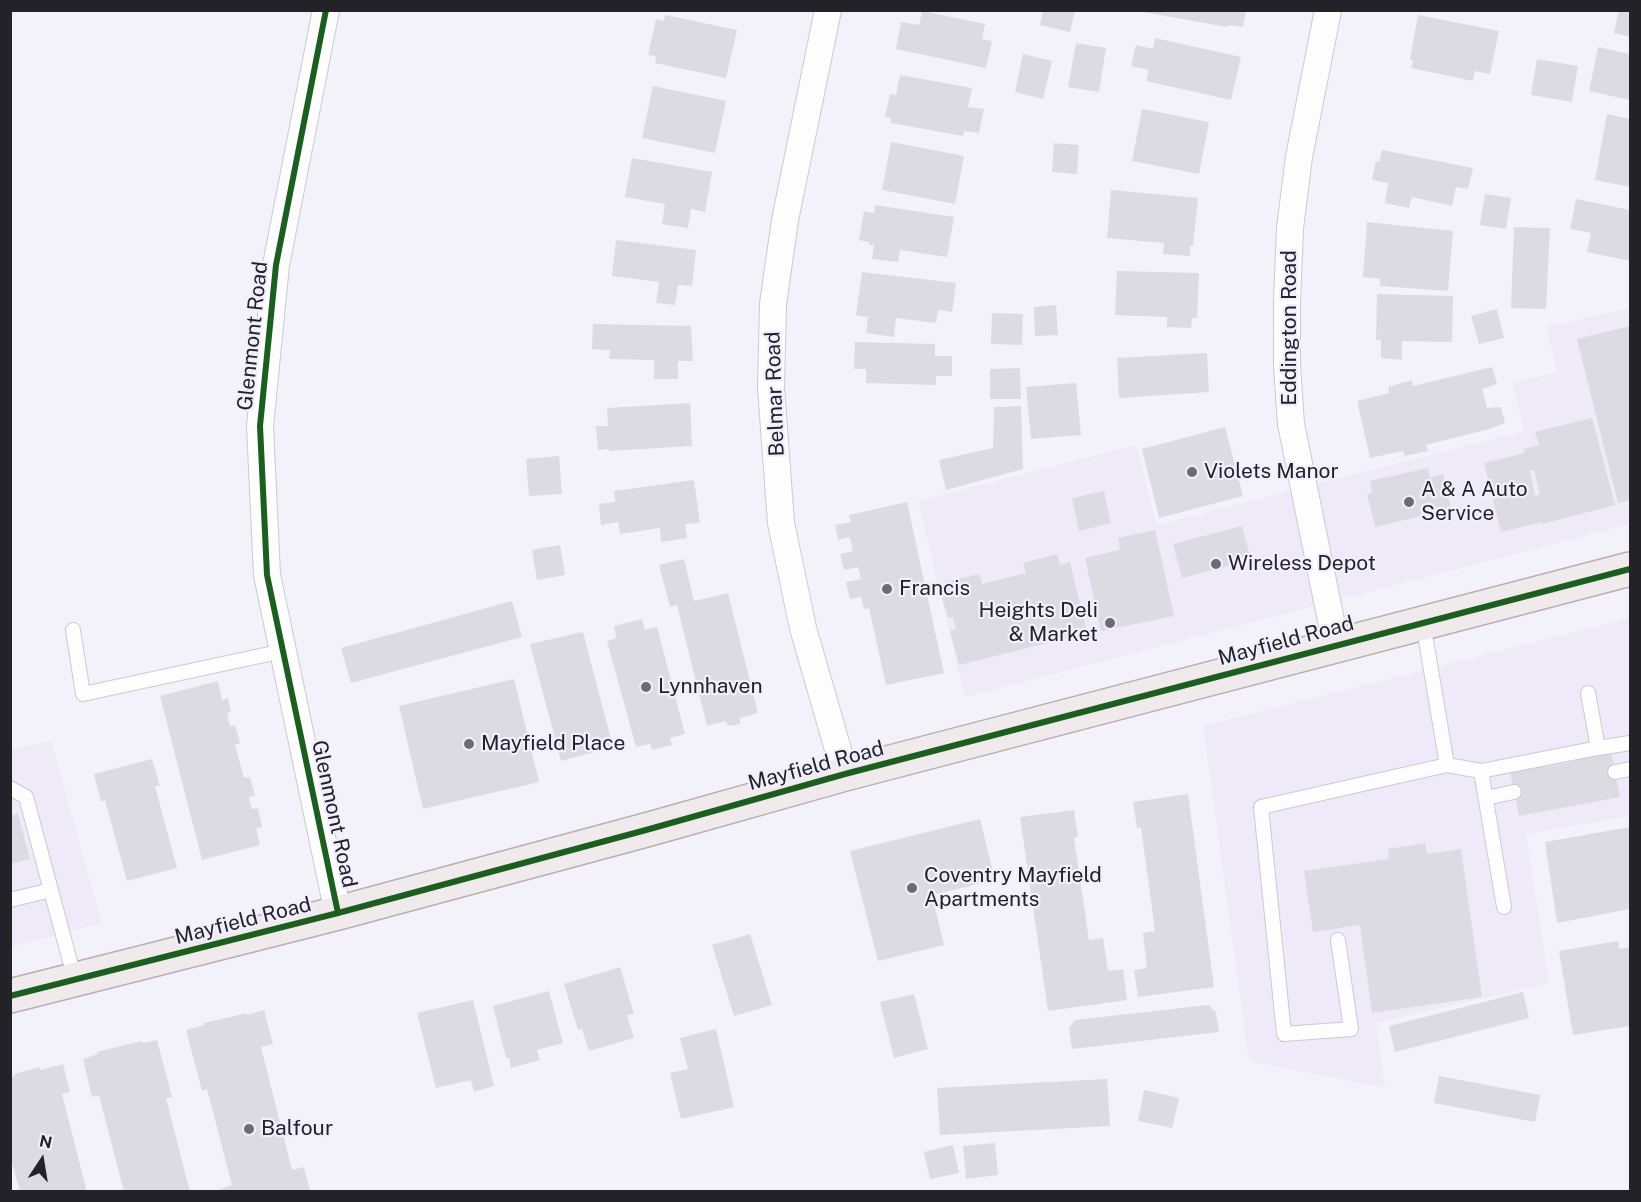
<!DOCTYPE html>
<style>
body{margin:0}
#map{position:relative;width:1641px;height:1202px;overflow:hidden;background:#f3f2fa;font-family:"Public Sans",sans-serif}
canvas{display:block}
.frame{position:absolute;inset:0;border:12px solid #232229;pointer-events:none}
.north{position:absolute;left:12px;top:1130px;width:60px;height:60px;-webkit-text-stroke:4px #f1eefe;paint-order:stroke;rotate:12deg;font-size:16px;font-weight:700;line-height:24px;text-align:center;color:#232229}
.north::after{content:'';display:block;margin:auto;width:21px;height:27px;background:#232229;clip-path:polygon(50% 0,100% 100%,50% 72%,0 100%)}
</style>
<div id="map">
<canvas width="1641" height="1202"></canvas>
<div class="frame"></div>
<div class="north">N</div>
</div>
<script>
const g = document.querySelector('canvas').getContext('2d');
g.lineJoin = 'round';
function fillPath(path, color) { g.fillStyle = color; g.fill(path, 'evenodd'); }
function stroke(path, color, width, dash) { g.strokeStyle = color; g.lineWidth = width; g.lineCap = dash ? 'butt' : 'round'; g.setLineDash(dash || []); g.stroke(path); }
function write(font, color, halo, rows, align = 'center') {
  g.font = font + ' "Public Sans",sans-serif'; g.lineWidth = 4.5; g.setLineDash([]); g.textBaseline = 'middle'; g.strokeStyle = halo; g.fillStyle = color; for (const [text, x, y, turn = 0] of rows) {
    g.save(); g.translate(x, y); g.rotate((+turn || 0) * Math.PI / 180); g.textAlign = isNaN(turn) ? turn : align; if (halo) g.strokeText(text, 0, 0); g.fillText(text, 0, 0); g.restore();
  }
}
fillPath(new Path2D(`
 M1630,308V524L965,697L918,501L1136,445L1157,525L1524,431L1513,383L1557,372L1546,327Z
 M1630,618V816L1526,834L1549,983L1376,1023L1385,1088L1249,1061L1203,726Z
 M51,741L102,923L11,947V749Z`), '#efe9f9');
fillPath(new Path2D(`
 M1043,10H1075L1070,32L1040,25Z
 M1143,10H1246L1243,27L1228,25L1227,27L1143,12Z
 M1619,10H1630V37L1614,33Z
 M922,11L985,24L982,39L992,41L986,68L896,49L901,22L919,25Z
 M665,15L737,30L726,78L655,63L656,56L648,55L656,19L664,21Z
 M1418,15L1499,31L1490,74L1475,71L1473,81L1411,68L1413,60L1410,59Z
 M1155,38L1241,57L1231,100L1146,81L1149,70L1131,66L1136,45L1153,49Z
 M1076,43L1106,48L1099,92L1068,87Z
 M1598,47L1630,54V100L1589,91Z
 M1023,54L1052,61L1043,99L1015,92Z
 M1537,59L1578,66L1572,102L1531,95Z
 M900,75L972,88L968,107L984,109L979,133L964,131L963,136L891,123V118L885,117L890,94L896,95Z
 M653,86L726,101L715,153L642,138Z
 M1142,109L1209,122L1199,174L1132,161Z
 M1607,114L1630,119V187L1595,180Z
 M891,142L964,156L955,204L882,190Z
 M1054,143L1079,145L1077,174L1052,172Z
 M1382,150L1473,168L1468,189L1456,187L1452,206L1412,197L1409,208L1385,203L1388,183L1372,180L1376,161L1379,162Z
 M632,158L712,172L705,212L691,209L688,228L662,224L665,204L625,197Z
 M1111,190L1198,198L1193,246H1190V256L1163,254L1164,243L1107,238Z
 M1485,194L1511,198L1506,229L1480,225Z
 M1576,199L1630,210V261L1587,252L1591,233L1570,229Z
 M875,205L954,217L947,257L900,250L898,262L872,259L874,245H869V242L859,240L864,211L874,213Z
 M1367,222L1453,231L1448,291L1380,286V279L1363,277Z
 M1514,227L1550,228L1546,309L1511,308Z
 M616,240L696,250L692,286L678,285L675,305L656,303L659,282L612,276Z
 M1117,271L1199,273L1197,318H1192L1191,328L1167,327V317L1115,315Z
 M862,272L956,283L952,312L938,310L936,323L896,318L894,337L866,333L868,317L856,315Z
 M1377,294L1453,296L1452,342L1402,341V360L1381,358V340H1376Z
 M1056,305L1058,335L1035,336L1034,307Z
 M1497,309L1504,338L1479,344L1471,316Z
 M992,313L1023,314L1022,345L991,344Z
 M593,324L691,326L693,361H678V379H654V360L609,359L610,350L592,349Z
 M1630,326V500L1618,503L1577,339Z
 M855,342L935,344V356H952V376H936V385L866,383V369H854Z
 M1207,353L1209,392L1119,398L1117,358Z
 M1492,367L1497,384L1482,389L1487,408L1501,407L1505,423L1490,429L1426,445L1428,451L1405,456L1403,451L1370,458L1357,401L1389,393L1388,387L1412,380L1413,386Z
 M1020,368L1021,399H990V369Z
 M1076,383L1081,435L1031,439L1026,387Z
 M690,403L692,446L609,451V449L598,450L596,426H608L607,408Z
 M1021,406L1023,469L946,490L939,460L993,448L994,407Z
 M1592,418L1615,505L1542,524V522L1501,532L1484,463L1525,453L1524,449L1539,445L1535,432ZM1534,470L1540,494L1535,496L1530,471Z
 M1225,427L1243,496L1159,518L1142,449Z
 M559,456L562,494L529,496L526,459Z
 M1428,468L1430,478L1443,474L1451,509L1375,527L1367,494L1372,493L1370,481Z
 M694,480L700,523L685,524L687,538L661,542L660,528L620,534L618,522L601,525L599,504L615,502L614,491Z
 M1104,491L1111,523L1079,531L1072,498Z
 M907,502L944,673L886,685L869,608L864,609L861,597L850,599L846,582L861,579L858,567L844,570L840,554L853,551L850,537L838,540L835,525L851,522L849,515Z
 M1242,526L1251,560L1182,578L1173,544Z
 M1155,530L1174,616L1101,631L1085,558L1120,550L1118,538Z
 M560,545L565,575L537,580L532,550Z
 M1057,554L1060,565L1070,562L1087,633L959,665L950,631L956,629L953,617L948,618L942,597L948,595L945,582L979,574L982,584L1026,573L1023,563Z
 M684,559L694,601L728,593L758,713L740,718V724L729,726L725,721L707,726L677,605L670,607L659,565Z
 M512,601L522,637L351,683L341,648Z
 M642,619L645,630L657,627L685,734L670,738L672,745L652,750L650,744L636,747L607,641L616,638L614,626Z
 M583,632L613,747L561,761L530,644Z
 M514,679L539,782L423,809L399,706Z
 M218,681L222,700L228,698L231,712L227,713L230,726L235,725L240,743L235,745L244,778L250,777L255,796L249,797L250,802L252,809L258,808L262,827L256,828L260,845L202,860L160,696Z
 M1611,751L1620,797L1519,816L1510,771L1544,764L1545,767L1577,761V758Z
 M152,759L160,786H155L177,868L127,881L105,800L101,802L94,774Z
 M1188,794L1214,987L1138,997L1134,970L1147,968L1143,933L1155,931L1141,827L1137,828L1133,802Z
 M1074,810L1078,837L1074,838L1089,940L1103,938L1108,971L1123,969L1127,1000L1048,1011L1020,817Z
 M18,814L30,859L10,864V816Z
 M980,819L995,880L932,895L944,945L878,961L850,851Z
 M1630,827V909L1557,923L1545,842Z
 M1425,843L1427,854L1461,849L1482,997L1372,1013L1360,925L1313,932L1304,871L1389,859L1388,849Z
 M750,934L772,1005L734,1016L712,945Z
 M1618,941L1619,949L1630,947V1026L1573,1035L1559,951Z
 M620,967L634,1014L627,1015L634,1038L589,1051L582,1029L578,1030L564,984Z
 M549,991L563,1043L537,1050L540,1060L511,1068L509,1058H506L493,1006Z
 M1523,992L1529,1018L1395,1052L1389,1026Z
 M914,994L928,1049L894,1058L880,1002Z
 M473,1000L494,1086L474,1092L471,1080L436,1088L417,1013Z
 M1208,1005L1216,1012L1219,1032L1072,1049L1069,1028L1075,1020Z
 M264,1010L273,1044L261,1047L292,1170L304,1167L310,1192H211L232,1185L207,1089L202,1091L186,1030L204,1025V1023L247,1013V1015Z
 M716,1029L734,1107L681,1119L670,1073L688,1069L680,1038Z
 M157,1040L172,1097L166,1098L190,1192H124L99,1095L92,1097L83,1059L98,1054L97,1052L141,1041L142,1043Z
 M63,1064L70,1092L62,1094L87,1192H20L10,1155V1077L15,1076L14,1074L40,1067V1070Z
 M1439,1076L1540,1095L1535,1122L1434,1103Z
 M1107,1079L1110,1126L940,1135L937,1088Z
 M1144,1090L1179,1098L1172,1128L1138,1121Z
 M995,1143L998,1175L966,1179L963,1146Z
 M953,1145L959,1173L930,1179L924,1152Z`), '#dcdbe3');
const lane = new Path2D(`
 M1423,623L1447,765L1481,771L1598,748L1630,743
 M73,630L83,694L283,651
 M1588,693L1598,748
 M1481,771L1504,907
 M1615,772L1630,769
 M10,788L26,797L75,980
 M1486,798L1514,792
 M10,900L51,890
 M1338,940L1351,1029L1284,1034L1261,807L1447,765`);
const street = new Path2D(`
 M326,10L276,265L260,426L267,575L338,913
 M828,10L785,220L773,304L771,388L781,523L803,628L845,774
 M1328,10L1299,157L1290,228L1287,301V366L1291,424L1336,645`);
const primary = new Path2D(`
 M10,996L338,913L646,830L845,774L1630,569`);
stroke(lane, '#cbcad1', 16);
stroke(street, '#cbcad1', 28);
stroke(primary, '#baaeb2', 36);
stroke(lane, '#fdfdfe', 14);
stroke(street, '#fdfdfe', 26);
stroke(primary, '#f1eaec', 33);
stroke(new Path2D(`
 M326,10L276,265L260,426L267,575L338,913
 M10,996L338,913L646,830L845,774L1630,569`), '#1b5e20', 6);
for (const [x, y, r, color] of [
 [1192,472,6,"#6c6b72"],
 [1409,502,6,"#6c6b72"],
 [1216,564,6,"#6c6b72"],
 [887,589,6,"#6c6b72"],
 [1110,623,6,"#6c6b72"],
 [646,687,6,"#6c6b72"],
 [469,744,6,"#6c6b72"],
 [912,888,6,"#6c6b72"],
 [249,1129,6,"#6c6b72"]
]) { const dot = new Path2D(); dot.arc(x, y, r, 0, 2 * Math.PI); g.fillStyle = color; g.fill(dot); stroke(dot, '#f1eefe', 2); }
write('21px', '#232229', '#f1eefe', [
 ["Eddington Road",1290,328,-90],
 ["Glenmont Road",253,336,-84],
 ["Belmar Road",775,394,-92],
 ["Mayfield Road",1286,641,-15],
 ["Mayfield Road",816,766,-15],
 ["Glenmont Road",334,814,78],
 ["Mayfield Road",243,921,-14]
]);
write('21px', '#232229', '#f1eefe', [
 ["Violets Manor",1204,472],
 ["A & A Auto",1421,490],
 ["Service",1421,514],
 ["Wireless Depot",1228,564],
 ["Francis",899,589],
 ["Heights Deli",1098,611,"right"],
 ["& Market",1098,635,"right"],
 ["Lynnhaven",658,687],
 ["Mayfield Place",481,744],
 ["Coventry Mayfield",924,876],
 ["Apartments",924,900],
 ["Balfour",261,1129]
], 'left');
</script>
